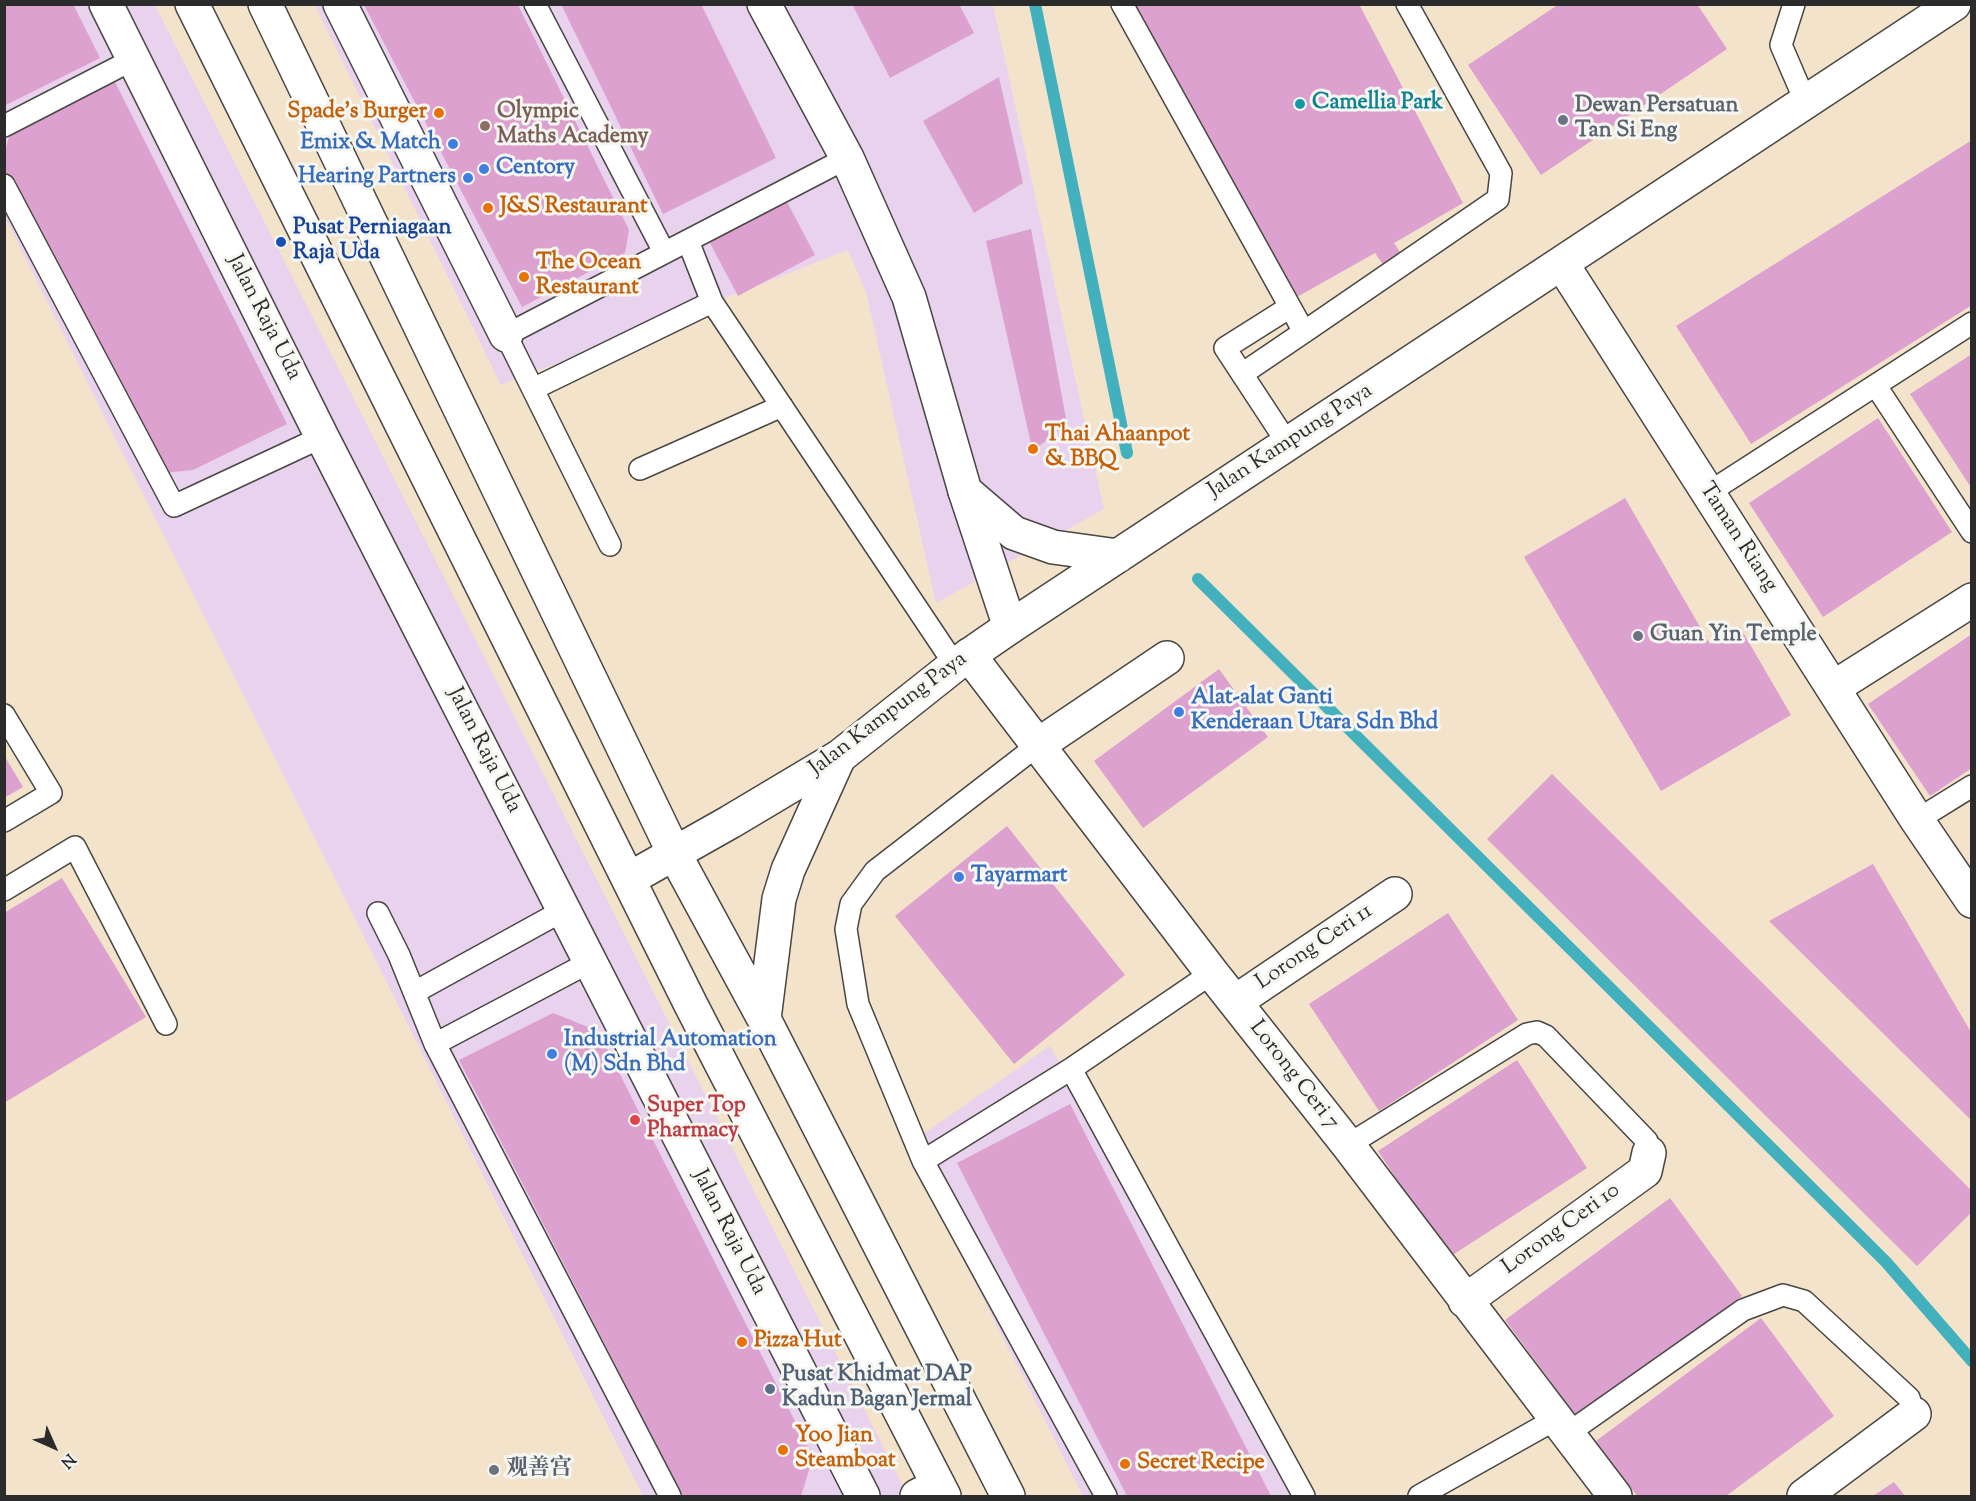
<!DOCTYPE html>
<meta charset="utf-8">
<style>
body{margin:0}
#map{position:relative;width:1976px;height:1501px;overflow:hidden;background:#f3e3cb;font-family:"Sorts Mill Goudy",serif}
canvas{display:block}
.frame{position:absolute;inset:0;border:6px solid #2b2b2b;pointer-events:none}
.north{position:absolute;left:24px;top:1417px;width:60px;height:60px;-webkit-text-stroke:4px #f6f6f2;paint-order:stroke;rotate:135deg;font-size:16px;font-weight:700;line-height:24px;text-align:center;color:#2b2b2b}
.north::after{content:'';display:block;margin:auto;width:21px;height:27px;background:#2b2b2b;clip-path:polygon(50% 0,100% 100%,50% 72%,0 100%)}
</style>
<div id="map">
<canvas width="1976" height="1501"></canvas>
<div class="frame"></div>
<div class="north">N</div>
</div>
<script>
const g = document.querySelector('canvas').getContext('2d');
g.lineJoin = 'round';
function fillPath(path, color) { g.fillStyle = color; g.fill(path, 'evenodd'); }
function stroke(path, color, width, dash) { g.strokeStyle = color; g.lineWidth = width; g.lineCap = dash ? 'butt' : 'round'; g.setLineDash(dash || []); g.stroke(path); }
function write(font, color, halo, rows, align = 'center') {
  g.font = font + ' "Sorts Mill Goudy","Noto Serif SC",serif'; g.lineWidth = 6; g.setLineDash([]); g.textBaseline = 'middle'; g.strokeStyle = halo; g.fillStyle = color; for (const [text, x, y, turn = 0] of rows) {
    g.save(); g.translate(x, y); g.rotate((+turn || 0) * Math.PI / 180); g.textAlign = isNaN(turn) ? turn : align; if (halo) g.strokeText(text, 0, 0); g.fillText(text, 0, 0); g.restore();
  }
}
fillPath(new Path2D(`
 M5,5H155L908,1496H643L5,217Z
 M315,5H993L1104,509L936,603L866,292L848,250L501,385Z
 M1050,1046L1308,1496H1083L906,1146Z`), '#e8d2ee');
stroke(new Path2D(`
 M1035,4L1127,453
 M1198,579L1886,1262L1972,1361`), '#42b1bd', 12);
fillPath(new Path2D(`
 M4,4H73L100,58L4,106Z
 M561,4H701L776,158L663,214Z
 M852,4H959L974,33L890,78Z
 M1132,4H1359L1463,203L1394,243L1402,255L1384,266L1375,253L1297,297Z
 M1559,4H1697L1727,49L1541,175L1468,65Z
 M364,5H518L629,230L625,253L522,307Z
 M999,77L1023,183L974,213L923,121Z
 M114,80L287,424L193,470L163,473L5,173V152L10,133Z
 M1972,140V305L1751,444L1676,326Z
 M786,200L815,255L738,296L709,241Z
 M1031,229L1067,424L1038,447L1031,444L986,241Z
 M1972,354V489L1910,394Z
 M1878,418L1952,532L1823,617L1749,503Z
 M1625,498L1710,644L1740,627L1791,715L1661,791L1524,557Z
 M1972,634V768L1930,796L1868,704Z
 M1219,669L1268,737L1143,828L1094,761Z
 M4,755L23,787L4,798Z
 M1552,774L1972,1191V1212L1917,1266L1487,839Z
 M1007,826L1125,975L1014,1064L895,916Z
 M1873,864L1972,1034V1121L1769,921Z
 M62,878L146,1017L4,1103V913Z
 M1448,913L1518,1020L1379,1111L1309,1004Z
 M553,1013L598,1031L813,1457L801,1496H683L459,1060Z
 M1517,1060L1587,1168L1448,1258L1378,1151Z
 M1070,1104L1271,1496H1127L957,1163Z
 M1670,1198L1742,1296L1578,1418L1505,1320Z
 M1761,1318L1834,1416L1726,1496H1637L1596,1441Z
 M1894,1482L1905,1496H1873Z`), '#dca1ce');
const lane = new Path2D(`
 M535,4L664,252
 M1122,4L1304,332L1498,199L1501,173L1407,4
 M1794,4L1781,45L1806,103
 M4,126L134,59
 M4,185L174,506L322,437
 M688,241L712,302
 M1242,374L1304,332
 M1876,386L1972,532
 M533,389L712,302L955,665
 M1288,444L1225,348L1290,307
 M640,469L782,406
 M1708,493L1972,323
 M610,545L506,335L847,158
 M4,715L51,793L4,821
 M1038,745L875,871L851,904L846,929L858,1004L923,1161L1106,1496
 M1917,820L1972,786
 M4,890L75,847L166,1024
 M378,913L399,955L435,1044L670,1496
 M415,992L564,910
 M435,1044L590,962
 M1071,1069L1304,1496
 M1348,1145L1527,1034L1537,1032L1546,1036L1647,1141L1649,1153
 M923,1161L1071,1069L1212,973
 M1567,1434L1743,1310L1783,1295L1804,1301L1909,1398L1914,1414
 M1419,1496L1556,1419`);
const street = new Path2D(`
 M106,4L322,437L863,1496
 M340,4L506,335
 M764,4L847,158L909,297L965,491L1010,627
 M1562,264L1917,820L1972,901
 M969,655L1212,973L1348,1145L1615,1496
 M1833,688L1972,600
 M1038,745L1167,658
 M1235,1002L1395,894
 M1465,1301L1645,1171L1649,1153
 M917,1496L938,1485
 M1804,1496L1914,1414`);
const secondary = new Path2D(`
 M965,491L1014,533L1053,547L1118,556
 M629,879L730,822L839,757L955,665L1010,627L1954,4`);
const primary = new Path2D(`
 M192,4L691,1005L944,1496
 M265,4L674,853L764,1019L1008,1496
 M764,1019L779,899L788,870L839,757`);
stroke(lane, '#494743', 24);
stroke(street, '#494743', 36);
stroke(secondary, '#494743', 36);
stroke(primary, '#494743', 36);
stroke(lane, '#fff', 21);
stroke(street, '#fff', 33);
stroke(secondary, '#fff', 33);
stroke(primary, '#fff', 33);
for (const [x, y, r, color] of [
 [1300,104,6,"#0f9aa8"],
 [439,113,6,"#e8710a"],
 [1563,120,6,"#6b7280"],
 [485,126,6,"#8d6e63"],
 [453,144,6,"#3f7fe0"],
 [484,169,6,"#3f7fe0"],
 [468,178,6,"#3f7fe0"],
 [488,208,6,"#e8710a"],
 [281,242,6,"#1a4fb4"],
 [524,277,6,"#e8710a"],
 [1033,449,6,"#e8710a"],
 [1638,636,6,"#6b7280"],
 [1179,712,6,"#3f7fe0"],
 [959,877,6,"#3f7fe0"],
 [552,1054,6,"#3f7fe0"],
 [635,1120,6,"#e0444e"],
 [742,1342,6,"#e8710a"],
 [770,1389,6,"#5c6f8a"],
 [783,1450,6,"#e8710a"],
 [1125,1464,6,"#e8710a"],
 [494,1470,6,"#6b7280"]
]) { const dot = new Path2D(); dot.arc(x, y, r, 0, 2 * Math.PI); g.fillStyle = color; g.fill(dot); stroke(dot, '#f6f6f2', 2); }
write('bold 22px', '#0d838f', '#f6f6f2', [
 ["Camellia Park",1312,104]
], 'left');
write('bold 22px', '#5b616d', '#f6f6f2', [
 ["Dewan Persatuan",1575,107],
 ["Tan Si Eng",1575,132],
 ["Guan Yin Temple",1650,636],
 ["观善宫",506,1470]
], 'left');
write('bold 22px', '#c56008', '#f6f6f2', [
 ["Spade's Burger",427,113,"right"],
 ["J&S Restaurant",500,208],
 ["The Ocean",536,264],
 ["Restaurant",536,289],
 ["Thai Ahaanpot",1045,436],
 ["& BBQ",1045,461],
 ["Pizza Hut",754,1342],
 ["Yoo Jian",795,1437],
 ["Steamboat",795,1462],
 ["Secret Recipe",1137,1464]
], 'left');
write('bold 22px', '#785e54', '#f6f6f2', [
 ["Olympic",497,113],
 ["Maths Academy",497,138]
], 'left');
write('bold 22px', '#366cbe', '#f6f6f2', [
 ["Emix & Match",441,144,"right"],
 ["Centory",496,169],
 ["Hearing Partners",456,178,"right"],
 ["Alat-alat Ganti",1191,699],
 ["Kenderaan Utara Sdn Bhd",1191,724],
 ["Tayarmart",971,877],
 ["Industrial Automation",564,1041],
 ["(M) Sdn Bhd",564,1066]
], 'left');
write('bold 22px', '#164399', '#f6f6f2', [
 ["Pusat Perniagaan",293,229],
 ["Raja Uda",293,254]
], 'left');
write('22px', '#2b2b2b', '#f6f6f2', [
 ["Jalan Raja Uda",263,318,63],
 ["Jalan Kampung Paya",1291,442,-33],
 ["Taman Riang",1737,538,57],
 ["Jalan Kampung Paya",889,715,-37],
 ["Jalan Raja Uda",483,751,63],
 ["Lorong Ceri 11",1315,948,-34],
 ["Lorong Ceri 7",1293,1076,52],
 ["Lorong Ceri 10",1562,1230,-36],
 ["Jalan Raja Uda",728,1233,63]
]);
write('bold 22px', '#be3a42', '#f6f6f2', [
 ["Super Top",647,1107],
 ["Pharmacy",647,1132]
], 'left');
write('bold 22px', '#4e5e75', '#f6f6f2', [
 ["Pusat Khidmat DAP",782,1376],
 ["Kadun Bagan Jermal",782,1401]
], 'left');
</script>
